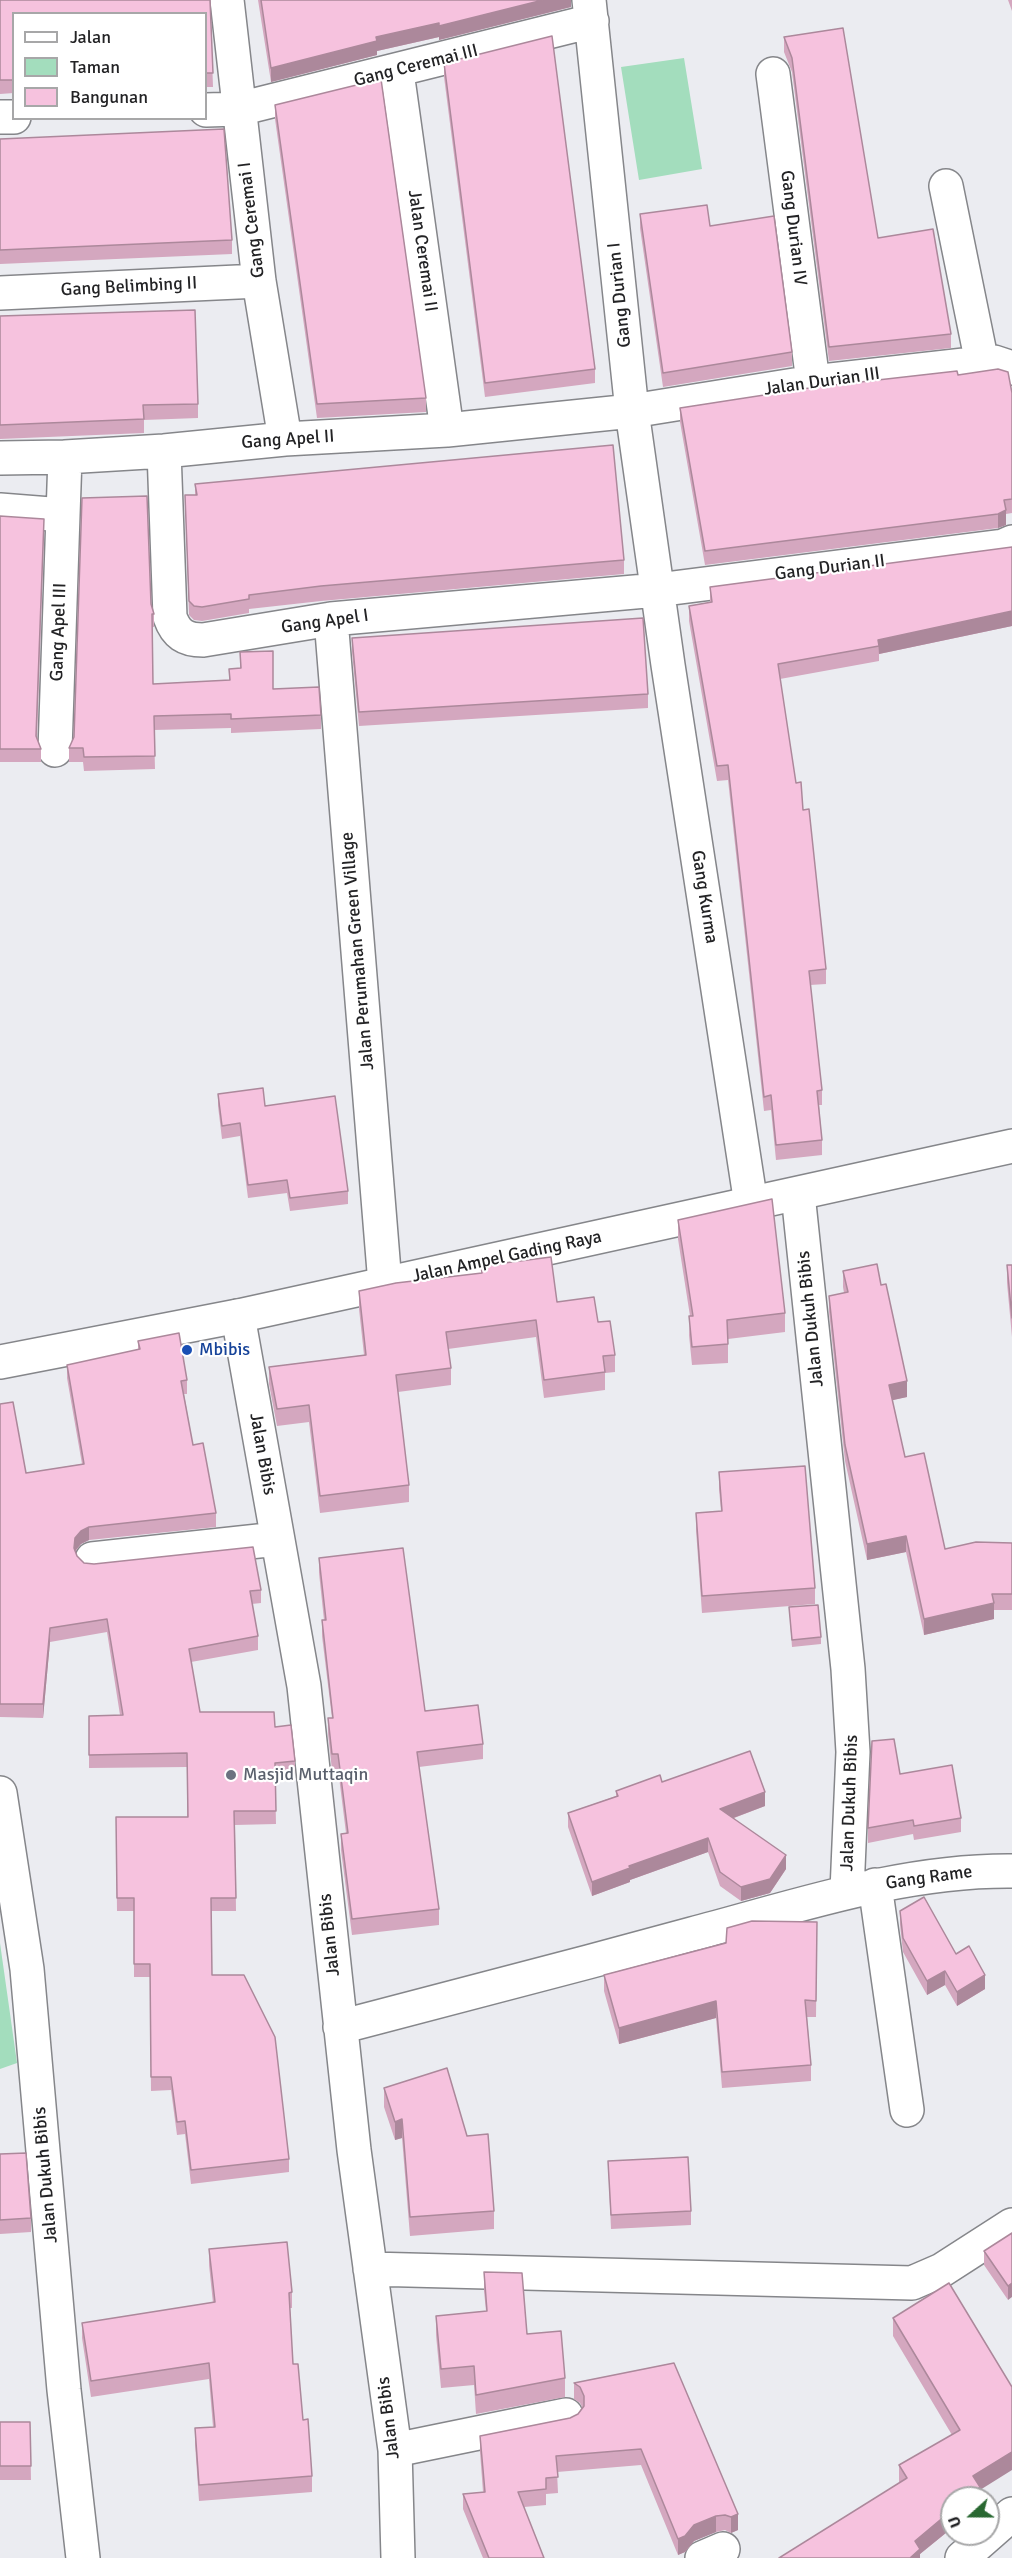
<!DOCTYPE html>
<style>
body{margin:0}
#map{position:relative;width:1012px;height:2558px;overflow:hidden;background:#ebecf1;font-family:Signika,sans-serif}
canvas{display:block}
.legend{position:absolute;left:12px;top:12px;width:195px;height:108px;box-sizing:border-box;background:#fff;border:2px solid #a7a7a8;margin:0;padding:8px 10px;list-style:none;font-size:18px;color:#232325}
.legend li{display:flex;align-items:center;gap:12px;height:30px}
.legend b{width:30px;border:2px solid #a7a7a8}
.north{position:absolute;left:940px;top:2486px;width:60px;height:60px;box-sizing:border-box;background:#fff;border:2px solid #a7a7a8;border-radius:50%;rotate:249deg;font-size:16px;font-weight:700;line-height:24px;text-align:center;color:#232325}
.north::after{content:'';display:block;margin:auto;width:21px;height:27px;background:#296831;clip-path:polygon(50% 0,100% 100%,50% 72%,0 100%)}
</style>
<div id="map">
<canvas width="1012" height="2558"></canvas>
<ul class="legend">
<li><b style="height:8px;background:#fff"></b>Jalan</li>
<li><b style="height:16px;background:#a3ddbd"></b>Taman</li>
<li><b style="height:16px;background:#f6c2de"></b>Bangunan</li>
</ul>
<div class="north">U</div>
</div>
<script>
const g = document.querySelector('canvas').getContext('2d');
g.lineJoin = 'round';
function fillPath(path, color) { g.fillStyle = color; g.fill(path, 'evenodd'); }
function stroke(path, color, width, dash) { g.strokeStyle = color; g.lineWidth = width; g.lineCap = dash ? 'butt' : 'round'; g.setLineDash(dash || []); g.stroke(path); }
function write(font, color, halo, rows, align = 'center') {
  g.font = font + ' Signika,sans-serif'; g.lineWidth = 4.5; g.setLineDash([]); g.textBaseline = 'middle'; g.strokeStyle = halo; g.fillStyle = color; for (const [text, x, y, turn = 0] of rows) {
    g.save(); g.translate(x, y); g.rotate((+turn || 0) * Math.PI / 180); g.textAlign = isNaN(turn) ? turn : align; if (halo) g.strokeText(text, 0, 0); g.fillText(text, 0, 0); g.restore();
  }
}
fillPath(new Path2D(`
 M684,58L702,169L639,180L621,67Z
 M0,1943L17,2063L0,2069Z`), '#a3ddbd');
const minor = new Path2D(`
 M227,0L259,281L285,439
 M589,0L632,411L668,665L751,1204
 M397,72L447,430
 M773,74L813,382
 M206,110L239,109L592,21
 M0,117H14
 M946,186L982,363
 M0,293L259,281
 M164,451L170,617C176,634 185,640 203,640L331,619L657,590L1003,546L1012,542
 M0,458L65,457
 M0,510L63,515L65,457L164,451L285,439L447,430L632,411L813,382L982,363L994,362L1012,368
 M331,619L385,1284
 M55,750L63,515
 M798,1194L848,1669L853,1752L847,1891
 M238,1316L304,1686L354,2150L395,2450L398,2558
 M92,1559L277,1539
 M0,1793L27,1969L64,2390L83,2558
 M875,1885L907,2110
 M340,2027C458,1996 575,1966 692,1934C798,1906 902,1870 1012,1871
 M370,2269L912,2283L942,2270L1012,2225
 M395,2450L566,2415
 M702,2558L723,2549
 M962,2558L1012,2514`);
const secondary = new Path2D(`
 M0,1362L238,1316L1012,1146`);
stroke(minor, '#85868a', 36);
stroke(secondary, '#85868a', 36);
stroke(minor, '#fff', 33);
stroke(secondary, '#fff', 33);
fillPath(new Path2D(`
 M0,0H210L213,87H206V14H14V93L0,94Z
 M258,0H571V7L439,40V37L377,51V55L271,82Z
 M1008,0H1012V11Z
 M784,37L878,238L951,334V348L829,361L792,72L784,52Z
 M444,63L595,369V383L485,397L444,77Z
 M275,105L426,398V412L317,418L275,119Z
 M0,139L232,240V254L0,264Z
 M640,214L710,226L792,352V366L663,387L640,228Z
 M0,316L198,404V418L144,420V433L0,439Z
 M958,375L1012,393V513L1006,514V525L998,528L705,565L680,422V408Z
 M195,484L624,560V574L321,601L249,609V613L202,621L194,620L189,615L185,495H195Z
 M0,516L44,532L37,737L41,749V762H0Z
 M1012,547V626L879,654V661L780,679L796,783L803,810L826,969V984L810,985L822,1090V1105H819L822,1140V1155L776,1160L771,1110L764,1111L728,780L717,781L689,621V606L710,602V587Z
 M151,604L154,614V627H152L153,684L229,680V669L240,668V652L273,689L321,715V729L231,733V728L154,730L155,769L84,771L83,762H69V748Z
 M352,638L648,694V708L359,726L352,652Z
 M218,1094L265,1106L348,1191V1204L290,1211L287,1193L248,1198L240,1136L222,1139L218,1106Z
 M678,1220L785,1313V1332L728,1339V1363L692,1365L689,1335L690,1316L678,1239Z
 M1007,1265H1012V1337L1007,1283Z
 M481,1266L598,1322L615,1355V1372L605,1373V1390L544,1398L536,1337L448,1349L451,1368V1385L398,1392L409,1485V1502L320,1513L309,1422L277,1426L269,1384V1367L364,1355L359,1309V1291L481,1273Z
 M843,1271L907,1397L892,1400L905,1457L945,1549L1012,1543V1610H994V1619L924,1635L906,1552L867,1560L845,1461L829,1312V1296L844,1293L843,1287Z
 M138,1341L187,1380V1394H184L193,1445L216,1513V1527L89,1540L81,1544L75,1552L77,1556L84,1563L261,1590V1603L252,1604L258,1636V1650L191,1662L200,1712L275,1727L295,1761V1774L275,1777L276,1824L235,1825L236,1911H211L212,1975L289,2159V2172L191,2184L185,2134L177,2135L171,2090L151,2091L150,1977H134V1911H117L116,1817H187V1767L89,1768V1716L120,1715L107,1632L50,1642L43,1718L0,1717V1404L26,1473L82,1464L67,1378V1365L138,1350Z
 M719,1472L815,1588V1604L702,1613L696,1530V1513L721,1511L719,1489Z
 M319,1558L425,1711L483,1744V1759L419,1767L439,1909V1925L352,1935L341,1850V1834L346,1833L338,1769L332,1770L328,1734V1718H332L322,1636V1620H324L319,1573Z
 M789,1607L821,1637V1644L792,1647Z
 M900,1774L961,1818V1832L914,1840L913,1834L868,1843V1828Z
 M662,1782L765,1806L734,1818L786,1869L770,1893L741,1901L720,1886L708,1852L630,1880V1882L592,1896L568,1827V1813L616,1796V1791Z
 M900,1911L956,1954L985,1989L957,2006L945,1985L927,1995L903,1952L900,1925Z
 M817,1922L816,2017H807L811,2065V2081L722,2088L716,2018L619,2044L604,1991V1975Z
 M384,2088L494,2211V2229L410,2236L402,2138L395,2140L384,2107Z
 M0,2154L31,2218V2232L0,2234Z
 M608,2161L691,2211V2225L611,2229Z
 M1012,2233L1008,2300L984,2265V2251Z
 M209,2249L292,2292V2308H290L293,2364L312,2476V2492L199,2501L195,2444V2428L213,2427L209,2379L91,2397L82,2338V2323L213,2303L209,2265Z
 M484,2272L527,2334L565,2378V2397L476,2414L474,2385L441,2388L436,2335V2316L486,2311L484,2291Z
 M949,2283L980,2490V2498H952V2528L920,2554V2558L899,2483V2465L952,2435L893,2336V2318Z
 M674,2363L738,2530L731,2533L725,2530L716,2532L694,2541L685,2552L678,2555L641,2465L557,2472L558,2493L546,2494V2505L524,2507L544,2558H483L463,2509V2494L483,2492L480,2452V2436L570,2418L578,2414L582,2407L580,2403L574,2399V2383Z
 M0,2422H30L31,2480H0Z`), '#d4a7bf');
fillPath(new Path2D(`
 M543,0H571V7L439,40V26Z
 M439,23V37L377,51V55L271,82V68L376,37Z
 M1006,510V525L998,528V514Z
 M1012,611V626L879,654L878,640Z
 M907,1381V1397L889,1401V1385Z
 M89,1527V1540L81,1544L75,1551L74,1562V1548L75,1538L81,1531Z
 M906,1536V1552L867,1560V1544Z
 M994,1603V1619L924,1635V1619Z
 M50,1628V1642L43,1718V1704Z
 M765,1792V1806L720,1823V1809Z
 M708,1838V1852L630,1880V1882L592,1896V1882L629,1866Z
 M786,1855V1869L770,1893L741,1901V1887Z
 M945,1971V1985L927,1995V1981Z
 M985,1975V1989L957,2006V1992Z
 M716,2001V2018L619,2044V2028Z
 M402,2119V2138L395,2140V2122Z
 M1012,2283V2297L1008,2300V2286Z
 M1012,2452V2470L980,2490V2498H967L973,2476Z
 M952,2510V2528L920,2554V2558H910L915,2541Z
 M738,2514V2530L731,2533V2517Z
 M716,2516V2532L694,2541L685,2552L678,2555V2539L694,2525Z`), '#ac889b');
const building = new Path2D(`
 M0,0H210L213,73H206V14H14V80H0Z
 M261,0H543L439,26V23L376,37L377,41L271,68Z
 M843,28L878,238L933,229L951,334L829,347L792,58L784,37Z
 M552,36L595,369L485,383L444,63Z
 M381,79L426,398L317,404L275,105Z
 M224,129L232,240L0,250V139Z
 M707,205L710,226L774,216L792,352L663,373L640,214Z
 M195,310L198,404L143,405L144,419L0,425V316Z
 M998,369L1008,372L1012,393V499L1004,500L1006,510L998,514L705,551L680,408L816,387L957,371L958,375Z
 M613,445L624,560L321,586L249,595V599L202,607L194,606L189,601L185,495H197L195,484Z
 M147,496L151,604L154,614H152L153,684L230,680L229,669L241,668L240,652L273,651V689L319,687L321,715L231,719V714L154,716L155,756L84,757L83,748H69L74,737L82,498Z
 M0,516L44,519L36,736L41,749H0Z
 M1012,547V611L878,640L879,646L778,664L796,783L801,782L803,810L809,809L826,969L809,971L822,1090L817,1091L822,1140L776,1145L771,1095L764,1097L728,765L717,766L689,606L712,602L710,587Z
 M643,618L648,694L359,712L352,638Z
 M263,1088L265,1106L335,1096L348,1191L290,1198L287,1180L248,1185L240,1123L222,1126L218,1094Z
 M772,1199L785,1313L727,1320L728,1344L692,1347L689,1316H693L678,1220Z
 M551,1257L557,1302L594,1297L598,1322L610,1321L615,1355L603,1356L605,1372L544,1380L536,1320L446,1332L451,1368L396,1375L409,1485L320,1496L309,1405L277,1409L269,1367L366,1355L359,1291L396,1283L482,1273L481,1266Z
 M877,1264L881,1285L886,1284L907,1381L889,1385L905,1457L924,1453L945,1549L976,1542L1012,1543V1594H992L994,1603L924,1619L906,1536L867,1544L845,1445L829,1296L848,1292L843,1271Z
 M1007,1265H1012V1318Z
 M179,1333L187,1380L181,1381L193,1445L203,1443L216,1513L89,1527L81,1531L75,1538L74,1548L77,1556L84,1563L94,1564L253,1547L261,1590L250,1591L258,1636L189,1649L200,1712H274L275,1727L291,1725L295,1761L275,1763L276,1811H234L236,1898H211L212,1975H244L275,2037L289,2159L191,2170L185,2121L177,2122L171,2077H151L150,1964H134V1898H117L116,1817H188L187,1753L89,1755V1716L123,1715L107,1619L50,1628L43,1704H0V1404L13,1402L26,1473L84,1464L67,1365L140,1349L138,1341Z
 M805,1466L815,1588L702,1596L696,1513L722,1511L719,1472Z
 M403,1548L425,1711L478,1705L483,1744L417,1752L439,1909L352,1919L341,1834L348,1833L338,1754H332L328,1718H333L322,1620H326L319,1558Z
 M818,1605L821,1637L792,1640L789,1607Z
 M894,1739L900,1774L952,1765L961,1818L914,1826L913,1820L868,1828L872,1741Z
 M750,1751L765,1792L720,1809L786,1855L770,1879L741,1887L720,1872L708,1838L629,1866L630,1868L592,1882L568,1813L618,1796L616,1791L660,1775L662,1782Z
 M924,1897L956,1954L969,1946L985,1975L957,1992L945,1971L927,1981L903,1938L900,1911Z
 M752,1921L817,1922L816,2001L805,2000L811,2065L722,2072L716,2001L619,2028L604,1975L726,1943L727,1928Z
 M447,2068L467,2136L488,2134L494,2211L410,2217L402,2119L395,2122L384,2088Z
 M26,2153L31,2218L0,2220V2154Z
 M688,2157L691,2211L611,2215L608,2161Z
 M1012,2233V2283L1008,2286L984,2251Z
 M287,2242L292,2292L289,2293L293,2364H298L303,2420L308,2419L312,2476L199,2485L195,2428L215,2427L209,2363L91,2381L82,2323L215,2302L209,2249Z
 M484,2272L522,2273L527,2334L561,2331L565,2378L476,2395L474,2366L441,2369L436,2316L487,2311Z
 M949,2283L1012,2387V2452L973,2476L980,2487L967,2498H952V2510L915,2541L920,2549L910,2558H779L907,2478L899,2465L960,2430L893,2318Z
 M674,2363L738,2514L731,2517L725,2515L716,2516L694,2525L685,2536L678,2539L641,2449L556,2456L558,2477L546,2478V2489L518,2492L544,2558H489L463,2494L485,2492L480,2436L570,2418L578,2414L584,2406V2396L580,2387L574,2383Z
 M0,2422H30L31,2466H0Z`);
fillPath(building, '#f6c2de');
stroke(building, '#ac889b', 1.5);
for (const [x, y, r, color] of [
 [187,1350,6,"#1a4fb4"],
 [231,1775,6,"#6b7280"]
]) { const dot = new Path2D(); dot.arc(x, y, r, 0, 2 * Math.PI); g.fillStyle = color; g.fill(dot); stroke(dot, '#fff', 2); }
write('18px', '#232325', '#fff', [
 ["Gang Ceremai III",416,66,-14],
 ["Gang Ceremai I",252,220,-97],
 ["Gang Durian IV",793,228,83],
 ["Jalan Ceremai II",422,251,82],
 ["Gang Belimbing II",129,287,-3],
 ["Gang Durian I",620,295,-96],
 ["Jalan Durian III",822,382,-8],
 ["Gang Apel II",288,440,-4],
 ["Gang Durian II",830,568,-7],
 ["Gang Apel I",325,622,-8],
 ["Gang Apel III",59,632,-88],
 ["Gang Kurma",704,897,81],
 ["Jalan Perumahan Green Village",358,951,-95],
 ["Jalan Ampel Gading Raya",507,1257,-12],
 ["Jalan Dukuh Bibis",811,1319,-96],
 ["Jalan Bibis",262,1454,80],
 ["Jalan Dukuh Bibis",850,1803,-88],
 ["Gang Rame",929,1878,-8],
 ["Jalan Bibis",330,1935,-96],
 ["Jalan Dukuh Bibis",46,2175,-95],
 ["Jalan Bibis",389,2418,-97]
]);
write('18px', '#164399', '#fff', [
 ["Mbibis",199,1350]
], 'left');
write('18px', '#5b616d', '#fff', [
 ["Masjid Muttaqin",243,1775]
], 'left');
</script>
